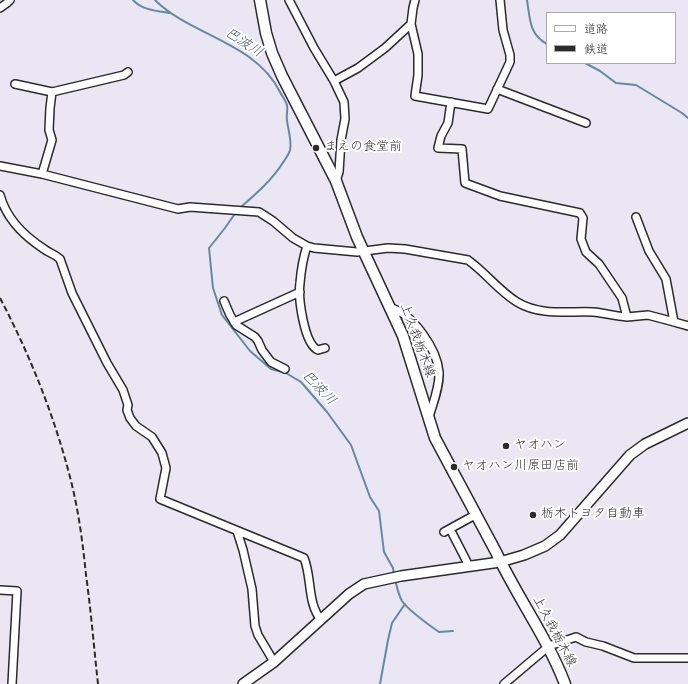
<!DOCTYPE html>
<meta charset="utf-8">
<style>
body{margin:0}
#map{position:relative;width:688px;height:684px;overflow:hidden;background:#eae6f4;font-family:"Gochi Hand","Klee One",sans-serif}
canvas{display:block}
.legend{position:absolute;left:546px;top:12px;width:130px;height:52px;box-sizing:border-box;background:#fff;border:1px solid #aaa;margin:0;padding:5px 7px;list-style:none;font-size:12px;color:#2b2b2b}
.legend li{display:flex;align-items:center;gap:8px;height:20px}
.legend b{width:20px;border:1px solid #aaa}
</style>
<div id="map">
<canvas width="688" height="684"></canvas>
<ul class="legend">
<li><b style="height:5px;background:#fff"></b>道路</li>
<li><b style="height:5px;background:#2b2b2b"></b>鉄道</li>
</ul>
</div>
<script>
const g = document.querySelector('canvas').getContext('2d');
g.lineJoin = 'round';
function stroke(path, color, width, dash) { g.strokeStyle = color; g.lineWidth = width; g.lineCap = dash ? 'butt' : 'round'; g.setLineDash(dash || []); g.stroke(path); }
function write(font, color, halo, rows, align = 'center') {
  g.font = font + ' "Gochi Hand","Klee One",sans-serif'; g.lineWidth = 4; g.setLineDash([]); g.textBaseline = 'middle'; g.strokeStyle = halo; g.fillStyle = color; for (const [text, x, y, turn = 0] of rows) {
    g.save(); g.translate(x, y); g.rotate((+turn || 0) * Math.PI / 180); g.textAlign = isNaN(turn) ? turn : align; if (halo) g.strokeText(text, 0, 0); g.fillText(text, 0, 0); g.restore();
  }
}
stroke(new Path2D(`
 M133,0C142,10 157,11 170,13
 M155,0C191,36 255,42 280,92C282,96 286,101 287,105C288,110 286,115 287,120C288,130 292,140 290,150C289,154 286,158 284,161C273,179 257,193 241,207
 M527,0C530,18 529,35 547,44
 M585,63L600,71L616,83L636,85L682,113L688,118
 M234,215L225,228L209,248L213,288L222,315L250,351L271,369L286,373L301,382L327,412L351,445L370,497L379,511L384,552L393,568L394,575
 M395,579C397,587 398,594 402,601C409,611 429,625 439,632L453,631
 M380,684L388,640L392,623L405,604`), '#65899e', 2);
const minor = new Path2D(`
 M289,0L314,48L334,81L344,102L345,119L341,140L339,172L336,181
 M415,0L413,8L411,24L418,54V75L415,96L488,109L510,62V55L503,30L500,0
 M0,8L7,3L10,0
 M334,81L358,68L385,48L411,24
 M15,84L52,92L124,75L128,72
 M497,89L586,123
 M451,102L448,123L441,136L438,148L462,149L465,183L500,196L580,213L583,218L581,239L586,252L599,264L622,298L627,317L648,315L667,320L688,326
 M0,166L42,174L178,209L190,207L259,212L273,221L293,238L307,246L314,248L357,252L388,248L405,249L468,260C486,273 499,291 517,302C540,316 568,311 593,312C604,313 615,316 627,317
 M42,174L52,140L49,130L50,108L52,92
 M0,195C6,218 24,236 44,249C49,253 55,254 60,259L72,293L107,363L123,390L128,405L127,410L130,418L136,426L152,437L162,453L166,468L160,499L304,558C312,577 307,603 321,620
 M636,217L649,251L666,279L674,322
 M307,246C303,258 301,271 300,283C298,298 304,344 318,350L325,348
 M224,301L230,315L236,325L255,337L258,341L262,350L271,362L285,369
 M391,308C413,314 437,349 439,372C440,386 433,403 429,417
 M234,322L300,292
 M450,529L467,562L468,566
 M237,531L243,550L252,589L255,626L258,635L274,662
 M444,532L475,515
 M0,590L17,591L12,684
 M504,684L549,646L576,637L586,642L603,646L634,658H688`);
const tertiary = new Path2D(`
 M243,684L274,662L349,594L364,584L401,576L500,562L524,555L545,546L560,535L630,455L645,444L688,423`);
const secondary = new Path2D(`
 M260,0L266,33L272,53L282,76L336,181L357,237L403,336L435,438L496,552C517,597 547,637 565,684`);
stroke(minor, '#2b2b2b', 10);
stroke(tertiary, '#2b2b2b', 12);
stroke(secondary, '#2b2b2b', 13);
stroke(minor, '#fff', 7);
stroke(tertiary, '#fff', 9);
stroke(secondary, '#fff', 10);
stroke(new Path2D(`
 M0,298C31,357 56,420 72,485C79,514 83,545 86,575C91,611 94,648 98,684`), '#2b2b2b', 2, [6, 3]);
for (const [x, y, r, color] of [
 [316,148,4,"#2b2b2b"],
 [506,446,4,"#2b2b2b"],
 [454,467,4,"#2b2b2b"],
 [533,515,4,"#2b2b2b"]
]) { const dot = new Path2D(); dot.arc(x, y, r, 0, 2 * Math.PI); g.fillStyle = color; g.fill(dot); stroke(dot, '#fff', 1.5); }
write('13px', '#2b2b2b', '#fff', [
 ["まえの食堂前",324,148],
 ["ヤオハン",514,446],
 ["ヤオハン川原田店前",462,467],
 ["栃木トヨタ自動車",541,515]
], 'left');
write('13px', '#2b2b2b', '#fff', [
 ["上久我栃木線",416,341,70],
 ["上久我栃木線",553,632,62]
]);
write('italic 14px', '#485a65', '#fff', [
 ["巴波川",243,44,33],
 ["巴波川",318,389,46]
]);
</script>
